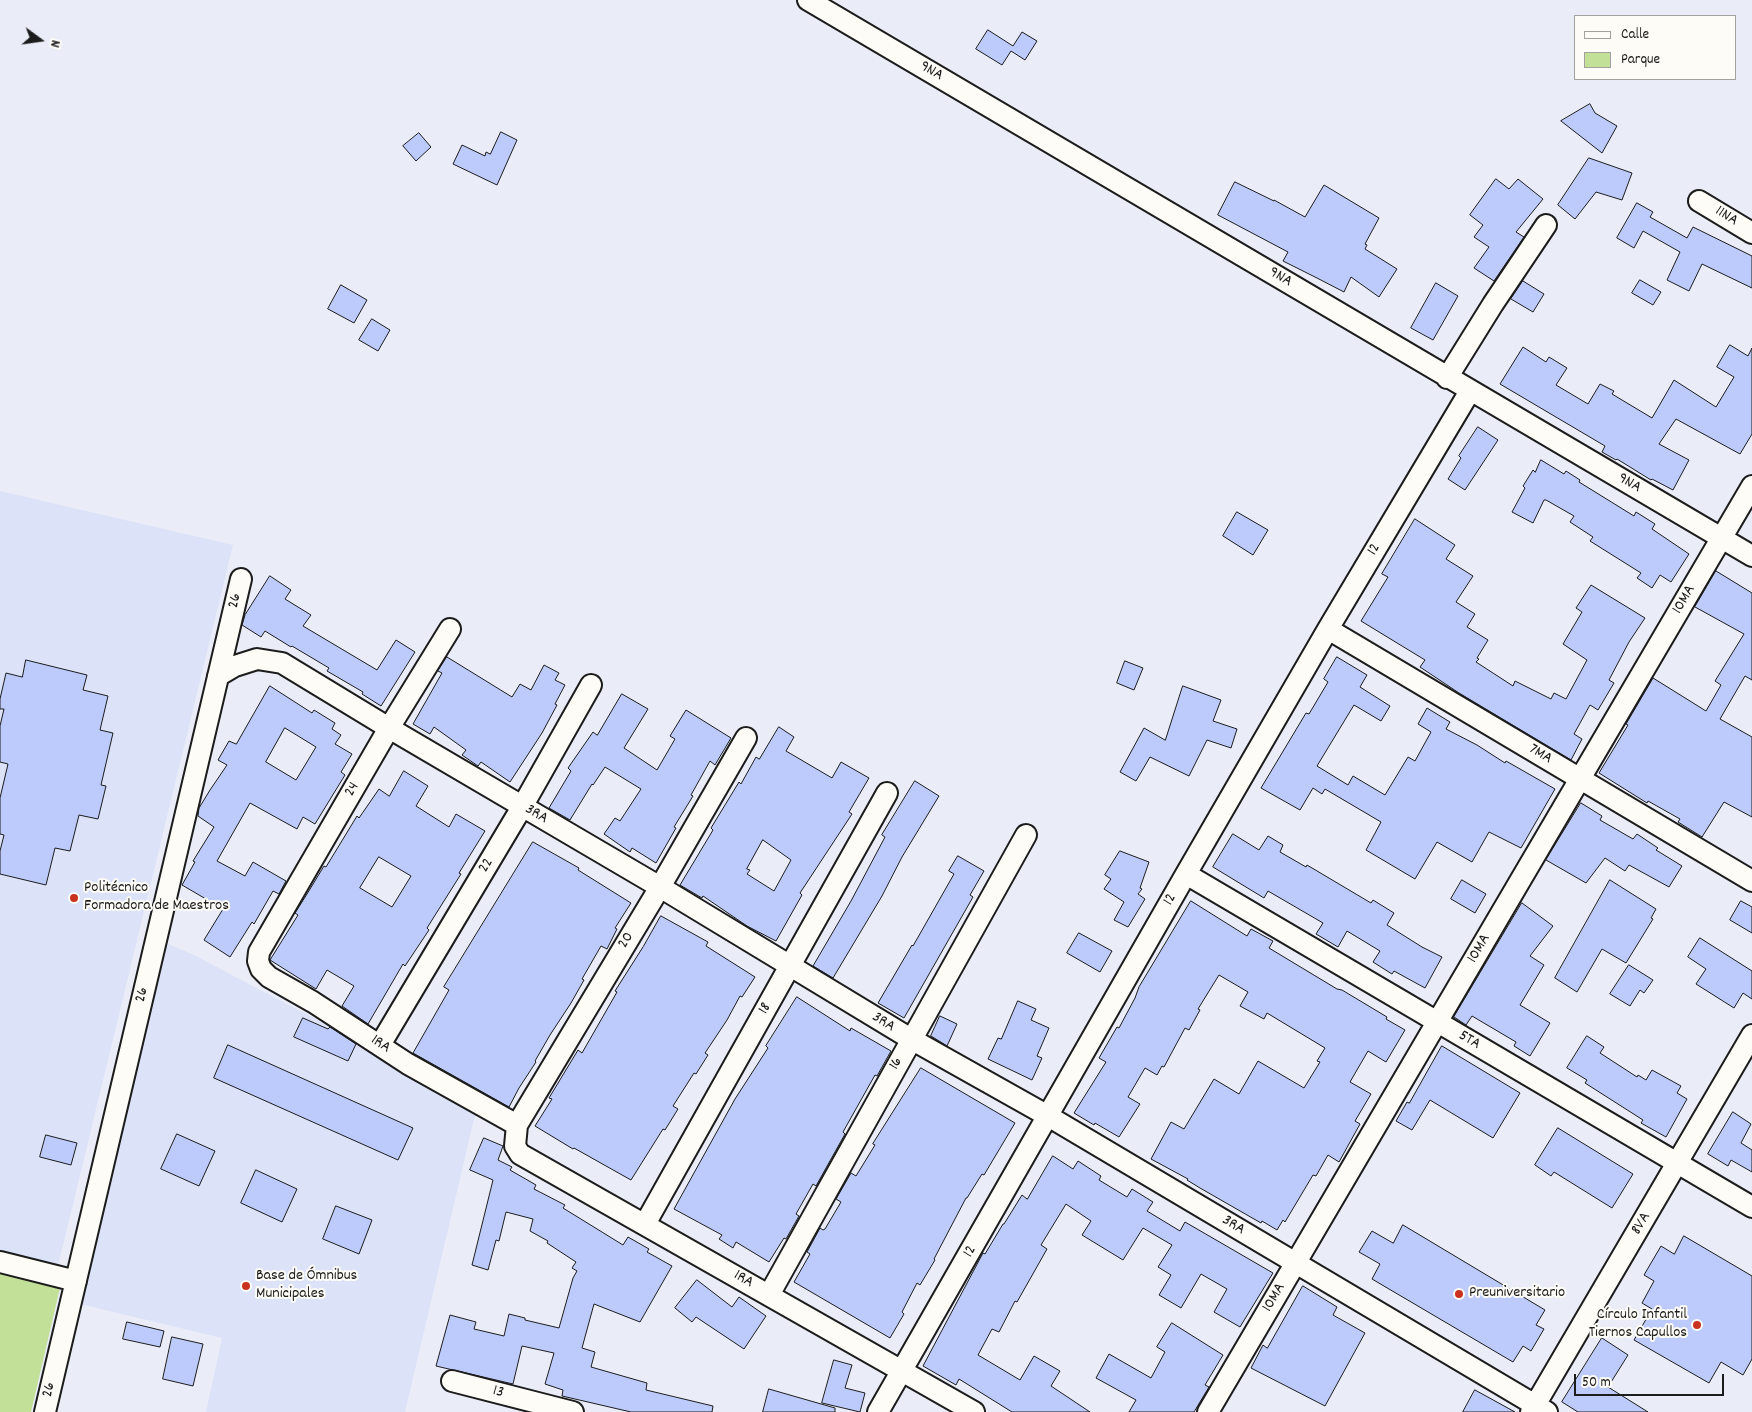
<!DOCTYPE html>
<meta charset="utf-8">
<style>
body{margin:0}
#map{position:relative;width:1752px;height:1412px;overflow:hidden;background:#eaedf8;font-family:Dekko,sans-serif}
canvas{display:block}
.legend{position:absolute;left:1574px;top:15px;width:162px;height:65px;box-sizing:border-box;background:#fdfcf7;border:1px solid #a3a29f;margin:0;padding:6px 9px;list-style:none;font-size:15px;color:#1c1c1c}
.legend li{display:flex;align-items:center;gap:10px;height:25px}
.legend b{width:25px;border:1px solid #a3a29f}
.north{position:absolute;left:15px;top:15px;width:50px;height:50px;-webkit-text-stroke:4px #fdfcf7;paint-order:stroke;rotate:104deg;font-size:14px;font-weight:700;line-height:20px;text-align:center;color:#1c1c1c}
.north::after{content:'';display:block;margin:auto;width:18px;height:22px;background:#1c1c1c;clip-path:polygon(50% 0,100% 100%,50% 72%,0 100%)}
.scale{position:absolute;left:1574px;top:1374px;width:150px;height:22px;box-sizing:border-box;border:2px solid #1c1c1c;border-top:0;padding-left:6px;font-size:15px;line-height:18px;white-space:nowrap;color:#1c1c1c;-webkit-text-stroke:4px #fdfcf7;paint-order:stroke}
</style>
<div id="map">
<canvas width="1752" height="1412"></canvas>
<ul class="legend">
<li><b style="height:6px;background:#fdfcf7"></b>Calle</li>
<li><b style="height:14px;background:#c3e098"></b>Parque</li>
</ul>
<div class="north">N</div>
<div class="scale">50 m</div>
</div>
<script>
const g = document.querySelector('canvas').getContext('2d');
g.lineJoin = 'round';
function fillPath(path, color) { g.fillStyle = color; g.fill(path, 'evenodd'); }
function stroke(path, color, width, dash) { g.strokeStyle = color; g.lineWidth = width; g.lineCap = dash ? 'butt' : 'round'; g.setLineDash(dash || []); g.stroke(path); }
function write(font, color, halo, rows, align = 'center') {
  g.font = font + ' Dekko,sans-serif'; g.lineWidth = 4; g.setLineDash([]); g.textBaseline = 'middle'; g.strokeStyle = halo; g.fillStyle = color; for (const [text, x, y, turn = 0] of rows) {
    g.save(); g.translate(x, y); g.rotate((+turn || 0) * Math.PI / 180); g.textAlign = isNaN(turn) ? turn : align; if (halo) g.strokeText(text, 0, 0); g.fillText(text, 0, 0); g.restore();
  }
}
fillPath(new Path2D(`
 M0,491L233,545L58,1266L0,1252Z
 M159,940L194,955L359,1042L475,1115L405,1412H206L222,1338L80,1304Z`), '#dce3f9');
fillPath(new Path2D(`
 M0,1274L60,1288L31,1412H0Z`), '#c3e098');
const building = new Path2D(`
 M988,30L1013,46L1022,32L1037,41L1025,60L1011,51L1002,65L976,49Z
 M1590,104L1595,113L1617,126L1602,153L1561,121Z
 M501,132L517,140L497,185L453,164L462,145L485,156L486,152L490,154Z
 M419,133L431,147L416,161L403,146Z
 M1589,158L1632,173L1622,200L1596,192L1575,219L1558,205Z
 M1496,179L1509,189L1518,179L1543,199L1516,232L1524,237L1494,281L1474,268L1489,247L1474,237L1483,225L1470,215Z
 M1235,182L1274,201V200L1305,217L1324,185L1379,218L1365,244L1367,245L1365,249L1397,269L1379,297L1351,277L1344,292L1317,278L1283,261L1288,252L1218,215Z
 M1637,203L1653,212L1650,217L1687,238L1693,227L1752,256V288L1702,264L1689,291L1667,280L1680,252L1643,231L1634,248L1617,238Z
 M1640,280L1661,292L1653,305L1632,293Z
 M1523,281L1544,294L1533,312L1511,299Z
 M1436,283L1458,296L1433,340L1411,328Z
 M341,285L367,300L354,323L328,309Z
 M372,319L390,330L378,351L359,340Z
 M1730,345L1748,356L1752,348V434L1740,454L1676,419L1659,444L1689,460L1673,490L1652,479L1651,480L1617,459L1616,460L1602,452L1605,446L1500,384L1523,347L1546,362L1549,357L1567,368L1556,385L1588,404L1600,384L1614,391L1612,394L1652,418L1674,380L1716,407L1734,377L1717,367Z
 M1478,427L1498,440L1465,490L1448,479L1461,458L1459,456Z
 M1541,460L1564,474L1566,471L1580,480L1579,482L1634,516L1636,512L1655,524L1652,529L1689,554L1671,582L1660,575L1652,588L1637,578L1641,573L1590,541L1593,537L1570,522L1574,516L1546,500H1544L1533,523L1512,512L1525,488L1523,486L1533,470L1535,472Z
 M1237,512L1268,530L1253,555L1223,536Z
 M1415,519L1455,545L1446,559L1473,576L1456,602L1475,614L1467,627L1488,640L1477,658L1479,659L1476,662L1513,686L1515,681L1551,699L1554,693L1566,699L1587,660L1563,644L1582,612L1576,608L1591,585L1645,618L1629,642L1609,680L1614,683L1598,710L1590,705L1574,734L1582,739L1571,760L1459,693L1420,667L1425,660L1361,621L1388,577L1382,574Z
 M1716,571L1752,593V680L1745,676L1720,719L1752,737V817L1724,802L1702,837L1678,822L1680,819L1648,801L1647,803L1599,773L1628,725L1626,724L1653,678L1706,711L1721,685L1715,681L1744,634L1695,607Z
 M270,576L291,590L285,599L311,615L303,626L377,670L396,640L415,652L381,706L362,694L363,692L327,671L329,668L292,646L291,647L265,631L261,637L242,625L245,615Z
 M447,657L512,697L520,684L531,690L544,665L559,673L555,680L565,685L555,704L557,705L542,733L510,782L481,762L478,766L462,755L466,750L434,727L430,734L413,724L442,673L438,671Z
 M1337,657L1367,675L1360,687L1390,706L1381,721L1354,705L1317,766L1348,785L1353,776L1385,795L1408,757L1415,761L1431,732L1418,724L1427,708L1450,722L1446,729L1477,745L1505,763L1506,761L1555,789L1521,848L1489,832L1472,862L1437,842L1415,879L1366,850L1381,822L1325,789L1322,794L1313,788L1300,810L1261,788L1306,713L1309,714L1328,682L1324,679Z
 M26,660L87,675L83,690L108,696L100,730L113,733L101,785L106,786L98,819L79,815L70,851L55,848L46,885L0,874V851L4,835L0,834V798L8,764L0,762V726L4,709H0V699L6,673L22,677Z
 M1125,661L1143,668L1134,690L1117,683Z
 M270,686L312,713L314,710L335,723L332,729L341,735L335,744L352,754L341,772L345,775L315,824L303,817L297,829L250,803L217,861L245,876L253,862L286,881L279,894L273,891L254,924L252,922L230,957L204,940L223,909L182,885L195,862L193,861L214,827L198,816L199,808L210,790L227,765L218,760L229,741L236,744ZM285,728L316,747L296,780L266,762Z
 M1183,686L1221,700L1213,721L1237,729L1231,748L1207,740L1189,776L1150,757L1136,781L1120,772L1144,728L1165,740Z
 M622,694L648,709L624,748L657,770L675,739L670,736L686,710L731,738L715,765L710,761L691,795L693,796L674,827L676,828L656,863L632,848L630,852L604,834L615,818L620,821L641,789L605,767L593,785L592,784L570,820L549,808L571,771L568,768L593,732L597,735Z
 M779,727L794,737L786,751L832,778L841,762L869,778L849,812L852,814L800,893L802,895L776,941L747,926L703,896L702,898L680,885L713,830L711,828L739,782L741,784L756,757L759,759ZM763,840L791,860L774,891L747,874L750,870L747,869Z
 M404,771L428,786L416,806L449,827L456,814L485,831L459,873L461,874L427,928L429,930L405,966L403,964L368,1024L342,1006L354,986L327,970L316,989L270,960L298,915L295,913L307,894L324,866L326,867L357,816L359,818L379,789L389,796ZM379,857L411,876L392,907L360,888Z
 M915,781L939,796L902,857L882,896L833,978L813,966L851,901L885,837L882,835Z
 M1581,803L1602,816L1600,820L1633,839L1637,834L1658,848L1656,850L1682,866L1669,887L1629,865L1625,871L1605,858L1586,883L1546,860Z
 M1233,834L1259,850L1268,836L1283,845L1280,852L1306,867L1307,865L1371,903L1373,900L1394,913L1387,925L1422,947L1442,957L1425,988L1394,971L1392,974L1373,962L1380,951L1347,931L1338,947L1316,934L1323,923L1268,891L1264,898L1213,867Z
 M533,842L579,868L578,870L631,903L615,928L617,929L607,949L601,946L582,979L584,980L571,1003L550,1035L535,1061L536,1062L519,1088L509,1107L413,1053L449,990L444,987Z
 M1120,851L1149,862L1140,888L1142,889L1138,894L1145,899L1128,927L1114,920L1124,902L1104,889L1111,879L1105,875Z
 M958,856L984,871L970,895L973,897L904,1018L878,1003L912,945L913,946L954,874L949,871Z
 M1462,880L1486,894L1475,913L1451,899Z
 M1610,880L1656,909L1651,918L1653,919L1626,963L1602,949L1577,992L1555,978Z
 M1191,901L1247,936L1251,929L1273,941L1269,948L1337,989L1342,990L1387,1017L1386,1019L1405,1030L1386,1062L1368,1051L1350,1082L1371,1094L1355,1121L1360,1124L1339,1162L1328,1155L1316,1176L1313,1175L1285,1222L1283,1220L1277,1230L1262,1221L1261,1223L1200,1188L1187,1180L1188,1179L1151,1159L1171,1122L1184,1129L1214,1079L1239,1094L1258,1061L1304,1088L1320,1062L1317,1061L1325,1048L1267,1013L1264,1019L1240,1006L1248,992L1219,975L1198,1009L1200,1010L1189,1030L1185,1028L1164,1067L1162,1066L1157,1075L1145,1068L1128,1097L1140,1104L1119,1137L1095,1123L1094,1125L1074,1113L1106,1062L1099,1058L1117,1027L1119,1028L1135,998L1139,987Z
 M1741,901L1752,907V933L1730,920Z
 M1522,903L1553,926L1530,956L1544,965L1520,1005L1550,1023L1530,1056L1514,1046L1516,1042L1472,1016L1466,1025L1454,1017Z
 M661,916L708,942L706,946L755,977L742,997L740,996L727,1020L705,1053L708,1055L696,1074L694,1073L673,1106L678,1109L665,1130L663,1129L631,1180L574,1148L573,1149L535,1126L552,1099L549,1098L578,1050L582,1053L617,992L615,991L643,947Z
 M1079,933L1112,951L1100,972L1067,953Z
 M1700,938L1752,971V999L1743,993L1734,1008L1696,984L1706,969L1688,957Z
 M1629,965L1653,980L1644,993L1640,990L1630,1006L1610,994Z
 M797,997L850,1031L851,1028L891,1051L877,1076L875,1075L843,1132L845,1134L816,1186L813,1184L796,1214L799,1216L786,1239L784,1238L769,1262L736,1242L733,1248L719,1239L722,1235L674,1209L735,1099L768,1048L766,1046Z
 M1018,1001L1036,1009L1031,1020L1049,1028L1037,1056L1042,1058L1032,1080L988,1059L998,1038L1001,1039Z
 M940,1016L957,1024L947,1046L931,1036Z
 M303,1018L328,1029L330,1027L356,1044L348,1061L294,1037Z
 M1587,1036L1604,1047L1600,1053L1637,1077L1638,1075L1646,1080L1652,1070L1681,1086L1677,1093L1687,1099L1666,1137L1641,1123L1643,1120L1585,1083L1587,1080L1567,1068Z
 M228,1045L413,1128L398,1160L214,1078Z
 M1442,1046L1520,1093L1493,1138L1430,1100L1412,1130L1396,1121L1407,1102L1409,1103Z
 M921,1068L1015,1123L984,1175L982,1174L967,1198H966L934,1259L935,1260L920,1285L917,1283L902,1312L904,1314L890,1338L794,1282L810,1254L807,1252L820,1228L823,1230L825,1229L841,1202L836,1199L851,1173L856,1176L875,1145L873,1144Z
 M1733,1112L1751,1124L1741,1143L1752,1150V1172L1731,1160L1728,1166L1708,1154Z
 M1558,1128L1633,1174L1612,1208L1554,1172L1551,1176L1535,1165Z
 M177,1134L215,1151L199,1186L161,1169Z
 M46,1135L77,1143L71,1165L40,1157Z
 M484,1138L503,1146L498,1160L512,1167L510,1170L536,1185L534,1189L565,1205L563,1208L623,1245L628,1237L649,1249L647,1252L672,1266L640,1322L594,1304L582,1348L595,1352L591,1367L647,1383L646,1390L713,1406L712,1412H631L562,1396L563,1390L545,1384L554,1353L522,1346L513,1384L436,1366L450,1315L476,1322L474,1329L504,1336L509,1314L525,1318V1320L559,1328L573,1278L577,1271L572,1268L576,1262L547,1243L548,1241L530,1231L533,1219L506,1212L499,1241L496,1240L488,1270L472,1265L493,1180L470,1170Z
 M1053,1156L1073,1169L1078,1161L1101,1176L1099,1180L1127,1197L1132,1189L1153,1202L1147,1211L1180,1231L1185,1222L1273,1273L1240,1327L1214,1312L1227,1289L1201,1274L1181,1308L1159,1295L1171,1275L1158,1267L1172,1245L1143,1228L1123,1260L1082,1235L1091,1221L1066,1204L1041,1245L1047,1249L1017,1302L1015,1301L999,1332L992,1329L978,1355L1020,1380L1034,1356L1060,1371L1051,1386L1090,1412H1012L959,1379L956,1385L923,1366L983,1253L985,1254L1003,1224H1004L1022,1195L1027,1199Z
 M256,1170L297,1189L282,1222L241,1203Z
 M336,1206L372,1220L359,1254L323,1239Z
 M1403,1225L1545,1310L1536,1325L1544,1329L1531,1351L1523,1346L1513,1362L1372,1279L1380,1264L1359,1252L1372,1231L1393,1243Z
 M1684,1236L1752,1276V1359L1743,1375L1721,1362L1709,1383L1634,1340L1652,1309L1642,1303L1654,1281L1644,1275L1661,1246L1674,1254Z
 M697,1280L732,1307L739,1297L766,1316L744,1349L696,1317L692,1322L675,1308Z
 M1303,1286L1337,1307L1333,1315L1365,1333L1325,1406L1251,1368L1263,1345L1267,1348Z
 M127,1322L164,1331L160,1347L123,1339Z
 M1172,1323L1223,1355L1205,1385L1209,1387L1194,1412H1129L1136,1400L1096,1378L1109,1354L1151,1378L1165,1352L1157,1347Z
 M172,1337L203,1344L193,1386L163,1379Z
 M1602,1338L1628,1355L1608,1387L1648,1412H1578L1562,1402Z
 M834,1360L852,1365L845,1388L865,1393L860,1412L822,1403Z
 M769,1389L835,1408V1412H763Z
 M1475,1390L1515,1412H1463Z`);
fillPath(building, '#bccbfb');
stroke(building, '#1c1c1c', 1);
const minor = new Path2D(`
 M808,0L1752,556
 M1699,201L1752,233
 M1447,378L1493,304L1546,225
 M450,629L389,728L259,952L258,961L261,969L269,977L313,1002L408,1064L517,1125
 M1328,629L1752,881
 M218,676L235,666L257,659L282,663L389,728L660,887L911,1039L1048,1116L1547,1412
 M746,738L660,887L517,1125L515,1146L520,1154L974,1412
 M1186,874L1752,1207
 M380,1045L522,807L591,685
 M645,1224L887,793
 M0,1262L76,1281
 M769,1295L1026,835
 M452,1381L573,1412
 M45,1412L241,579
 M878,1412L1186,874L1328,629L1470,391
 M1208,1412L1752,486
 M1531,1412L1752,1035`);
stroke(minor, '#1c1c1c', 24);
stroke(minor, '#fdfcf7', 20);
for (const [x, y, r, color] of [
 [74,898,5,"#c8321e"],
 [246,1286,5,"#c8321e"],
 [1459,1294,5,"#c8321e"],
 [1697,1325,5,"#c8321e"]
]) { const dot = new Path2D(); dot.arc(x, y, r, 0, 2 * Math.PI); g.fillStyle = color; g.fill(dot); stroke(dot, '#fdfcf7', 2); }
write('16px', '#1c1c1c', '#fdfcf7', [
 ["9NA",931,72,30],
 ["11NA",1726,217,32],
 ["9NA",1280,278,31],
 ["9NA",1629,484,30],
 ["12",1375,550,-59],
 ["10MA",1685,600,-60],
 ["26",236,601,-77],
 ["7MA",1540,755,31],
 ["24",353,790,-60],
 ["3RA",536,815,30],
 ["22",487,866,-59],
 ["12",1171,900,-60],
 ["20",627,941,-59],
 ["10MA",1480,949,-60],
 ["26",143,995,-77],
 ["18",766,1009,-61],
 ["3RA",883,1023,32],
 ["5TA",1469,1041,30],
 ["1RA",380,1045,33],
 ["16",897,1064,-61],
 ["8VA",1642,1224,-59],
 ["3RA",1233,1226,31],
 ["12",971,1252,-60],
 ["1RA",743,1280,30],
 ["10MA",1275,1298,-60],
 ["26",50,1390,-77],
 ["13",498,1393,14]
]);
write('16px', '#1c1c1c', '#fdfcf7', [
 ["Politécnico",84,889],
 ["Formadora de Maestros",84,907],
 ["Base de Ómnibus",256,1277],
 ["Municipales",256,1295],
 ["Preuniversitario",1469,1294],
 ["Círculo Infantil",1687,1316,"right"],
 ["Tiernos Capullos",1687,1334,"right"]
], 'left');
</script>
